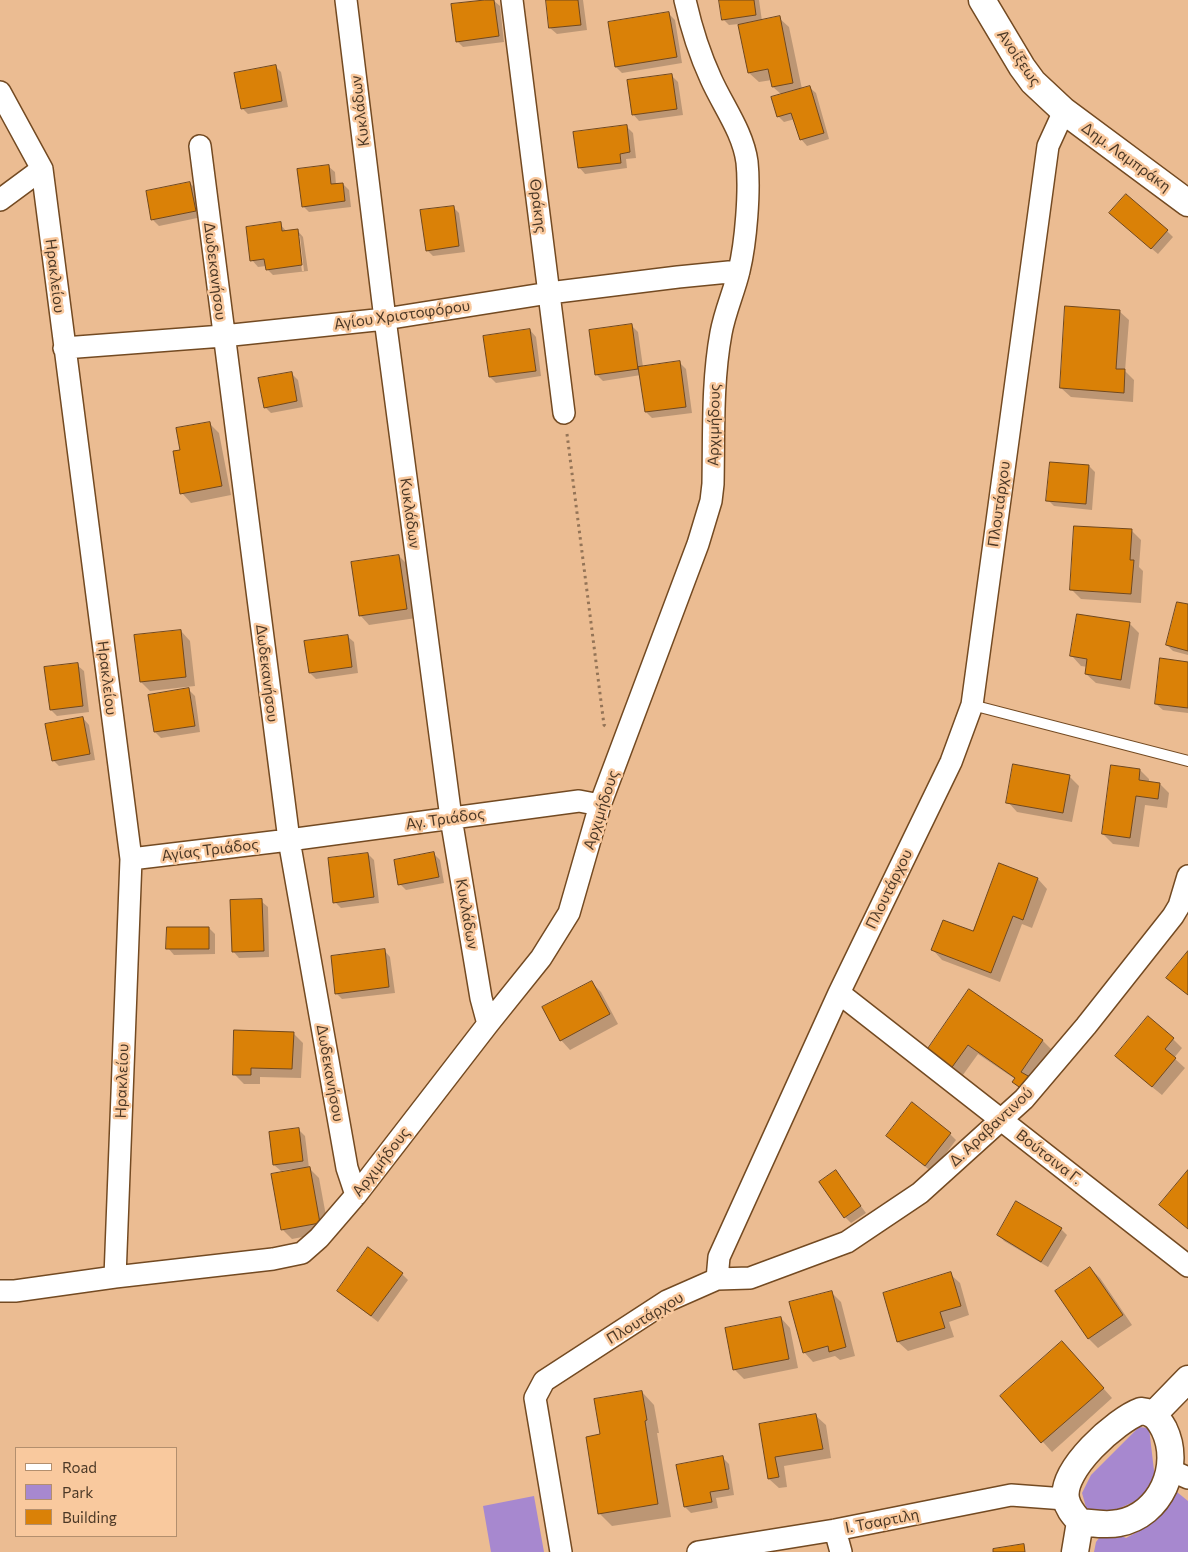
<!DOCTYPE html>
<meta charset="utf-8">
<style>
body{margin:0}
#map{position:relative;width:1188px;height:1552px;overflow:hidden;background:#ebbc92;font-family:Commissioner,sans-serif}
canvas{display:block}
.legend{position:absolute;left:15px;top:1447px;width:162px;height:90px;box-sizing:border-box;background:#f9c99e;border:1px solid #b38f6e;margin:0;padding:6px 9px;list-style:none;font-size:15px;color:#4b3826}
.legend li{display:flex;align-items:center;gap:10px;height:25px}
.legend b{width:25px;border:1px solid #b38f6e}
</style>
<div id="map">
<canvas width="1188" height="1552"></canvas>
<ul class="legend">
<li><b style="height:6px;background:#fff"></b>Road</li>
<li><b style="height:14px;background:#a788cf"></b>Park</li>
<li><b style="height:14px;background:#da8107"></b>Building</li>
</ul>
</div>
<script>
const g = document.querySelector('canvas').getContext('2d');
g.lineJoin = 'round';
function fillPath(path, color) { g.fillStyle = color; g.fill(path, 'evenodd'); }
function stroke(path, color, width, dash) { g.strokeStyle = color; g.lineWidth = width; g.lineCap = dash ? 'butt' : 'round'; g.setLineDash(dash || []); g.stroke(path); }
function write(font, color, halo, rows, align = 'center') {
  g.font = font + ' Commissioner,sans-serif'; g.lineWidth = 5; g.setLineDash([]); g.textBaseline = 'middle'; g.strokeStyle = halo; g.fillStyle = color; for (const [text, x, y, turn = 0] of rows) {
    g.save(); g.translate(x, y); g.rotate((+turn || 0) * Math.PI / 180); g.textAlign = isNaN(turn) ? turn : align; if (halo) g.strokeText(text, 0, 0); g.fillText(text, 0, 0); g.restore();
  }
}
fillPath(new Path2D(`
 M1139,1427L1149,1428L1155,1479L1140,1499L1109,1513L1087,1511L1082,1493L1091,1475Z
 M1172,1488L1188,1501V1552H1094L1096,1542L1102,1534H1117L1126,1538L1148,1526Z
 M534,1496L544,1552H491L483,1506Z`), '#a788cf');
fillPath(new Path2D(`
 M493,0L500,6L504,42L463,47L457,41Z
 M547,0H583L587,30L557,34L550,28Z
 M721,0H759L762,21L779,18L789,27L802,89L809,87L816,93L829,139L807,146L801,139L795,119L784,122L778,116L782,95L773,87L772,80L759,82L749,73L739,24L729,25L723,19Z
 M669,14L675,20L682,63L622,73L616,67Z
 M275,66L281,72L288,107L248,114L242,108Z
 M672,76L678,82L683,115L639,121L633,114Z
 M626,126L633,133L636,158L626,159L627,168L585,174L579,167Z
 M328,166L335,172L336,185L343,184L349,190L351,207L309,212L303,206Z
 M190,183L196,189L202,217L159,226L152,219Z
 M453,207L459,213L465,252L433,256L427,250Z
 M1117,219L1167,231L1173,237L1158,254Z
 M280,224L287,232L297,230L303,237L308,271L273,275L267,269L266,266L258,267L252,260ZM297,236H300L304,271H302Z
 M1119,311L1129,320L1125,371L1134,380L1133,402L1071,397L1061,388Z
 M632,326L638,332L643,367L680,363L686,369L692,413L652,418L646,412L641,375L603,381L596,374Z
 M530,330L536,337L541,376L496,383L490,377Z
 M291,373L298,380L303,407L271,413L265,407Z
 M209,423L219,433L231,495L191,503L182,493V451Z
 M1089,466L1095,472L1092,510L1054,506L1048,500Z
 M1132,531L1141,540L1139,567L1143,571L1141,603L1081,599L1072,590Z
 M399,556L409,566L416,618L369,625L360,615Z
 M1188,606V655L1173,651L1167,645Z
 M1129,623L1139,633L1130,689L1096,683L1086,674L1088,667L1081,666L1072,656Z
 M181,631L190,641L195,686L150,691L141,682Z
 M347,636L354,642L358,673L316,679L310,673Z
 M1188,663V713L1163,710L1156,704Z
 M77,665L84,671L89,712L57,716L51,710Z
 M189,690L195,696L200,732L161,738L155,732Z
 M83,718L89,725L95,760L59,766L53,760Z
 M1140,770L1149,779V782L1160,784L1169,793L1167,808L1145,805L1139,847L1113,844L1103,834Z
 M1069,776L1079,786L1072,822L1017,812L1008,802Z
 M433,853L440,860L444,883L406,890L400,884Z
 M368,854L374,860L379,903L341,908L335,902Z
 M1038,879L1047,889L1032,928L1022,924L1000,982L942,960L933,950L973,933Z
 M261,901L268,907L269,957L239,958L233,951Z
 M209,928L215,934V954L174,955L168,948Z
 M384,950L390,957L395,993L342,999L336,993Z
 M591,982L601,992L618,1024L570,1050L561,1040L544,1008Z
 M969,991L1043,1041L1052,1050L1023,1091L1013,1082L1015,1079L978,1054L960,1079L936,1062Z
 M293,1033L303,1043L301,1078L260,1077V1084H244L234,1074Z
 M1173,1039L1182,1048L1174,1058L1185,1068L1162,1095L1126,1066Z
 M299,1130L305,1136L309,1168L319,1178L329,1232L292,1239L283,1230L292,1169L281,1171L274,1165Z
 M950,1134L956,1140L932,1172L894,1142Z
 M835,1171L866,1213L851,1223L845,1217Z
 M1061,1229L1067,1235L1048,1267L1004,1241L998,1234Z
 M1090,1268L1100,1278L1132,1325L1098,1348L1089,1339L1057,1292Z
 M402,1274L408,1280L378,1322L338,1291Z
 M950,1274L960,1283L969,1315L949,1322L954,1337L908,1351L898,1342L884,1294Z
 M831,1292L841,1302L855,1356L840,1360L835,1356L813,1362L804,1352Z
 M781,1318L790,1328L798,1368L744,1379L734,1369Z
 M1071,1352L1112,1398L1052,1452L1002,1396Z
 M642,1392L654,1405L659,1433H657L671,1517L612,1526L600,1514L601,1435Z
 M816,1416L826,1425L831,1458L784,1466L787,1487L779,1488L769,1479L760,1425Z
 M723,1458L729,1464L734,1495L716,1498L718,1508L691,1513L685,1507Z`), '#0003');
const building = new Path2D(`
 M485,0H494L499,36L456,42L451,4Z
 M546,0H578L581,25L549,28Z
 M719,0H754L756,15L722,20Z
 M669,12L677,57L615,67L608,22Z
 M780,16L793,83L772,87L768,69L748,73L738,25Z
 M276,65L282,101L241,109L234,73Z
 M672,74L677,109L632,115L627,80Z
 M810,86L824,133L800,140L791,113L777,117L771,97Z
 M627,125L630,152L620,154L621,163L578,168L573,132Z
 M329,165L331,184L343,183L345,201L302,207L297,169Z
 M190,182L196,211L151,220L146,191Z
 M1126,194L1168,230L1151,249L1109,213Z
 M454,206L459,246L426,251L420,210Z
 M281,222L282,231L298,229L302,265L266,270L264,259L250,261L246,227Z
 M1065,306L1120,310L1116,369H1125L1124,393L1060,388Z
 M632,324L638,369L595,375L589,330Z
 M530,329L536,371L489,377L483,336Z
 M680,361L686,407L645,412L638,367Z
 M292,372L297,401L264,408L258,378Z
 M210,422L222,486L180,494L173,451L180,450L176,428Z
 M1050,462L1089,465L1086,504L1046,501Z
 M1074,526L1132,529L1130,560H1134L1131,594L1070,590Z
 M399,555L407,609L359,616L351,562Z
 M1177,602L1188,604V651L1166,645Z
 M1077,614L1130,622L1121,680L1085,674L1087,659L1070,656Z
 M181,630L186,677L140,682L134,635Z
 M348,635L352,667L309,673L304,641Z
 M1160,658L1188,662V708L1155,704Z
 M78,663L83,706L50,710L44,667Z
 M189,688L195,726L154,732L148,695Z
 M83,717L90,754L52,761L45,724Z
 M1013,764L1070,775L1063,813L1006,803Z
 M1111,765L1140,769L1139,780L1160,783L1158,799L1136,796L1130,838L1102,834Z
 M434,852L439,877L398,885L394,860Z
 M368,853L374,897L333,903L328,858Z
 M999,863L1038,878L1023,920L1013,916L991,973L931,950L943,920L973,931Z
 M262,899L264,951L232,952L230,900Z
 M167,927H209V949H166Z
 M385,949L389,987L335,994L331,956Z
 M1188,951V995L1166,978Z
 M592,981L610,1014L560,1041L542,1007Z
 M969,989L1043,1040L1021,1072L1030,1077L1022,1089L1012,1082L1015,1078L968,1045L950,1070L925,1053Z
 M1148,1016L1174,1038L1165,1049L1176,1058L1152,1087L1115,1056Z
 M234,1030L294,1032L292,1069L251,1068V1075H233Z
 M912,1102L951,1133L925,1166L886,1136Z
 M299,1128L303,1161L273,1165L269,1132Z
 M310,1167L320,1223L281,1230L271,1174Z
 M836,1170L861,1206L844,1218L819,1182Z
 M1188,1170V1229L1159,1205Z
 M1016,1201L1062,1228L1041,1262L997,1235Z
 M368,1247L403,1273L371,1316L337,1291Z
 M1090,1267L1123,1315L1088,1339L1055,1291Z
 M951,1272L961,1306L940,1312L945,1328L897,1342L883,1293Z
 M832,1291L846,1347L829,1352L828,1346L803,1353L789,1302Z
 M781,1317L789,1359L733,1370L725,1328Z
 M1062,1341L1104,1388L1041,1443L1000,1396Z
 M642,1391L647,1420L645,1421L658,1504L598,1514L586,1437L600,1434L594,1399Z
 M816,1414L823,1449L775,1457L779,1477L768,1479L759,1424Z
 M723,1456L729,1489L710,1492L712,1502L684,1507L676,1465Z
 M1024,1544L1025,1552H993V1549Z`);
fillPath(building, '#da8107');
stroke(building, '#70481f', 1);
const service = new Path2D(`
 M972,705L1188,761`);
const minor = new Path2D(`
 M346,0L385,319L451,818L481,998L488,1024
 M512,0L564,413
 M0,92L42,169L131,859L115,1277
 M200,146L289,840L347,1168L356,1195
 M0,200L42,169
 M64,348L223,336L385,319L549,293L678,277L739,271
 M131,859L289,840L579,801L600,805
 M839,993L1188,1266
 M717,1279L719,1257L839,993L951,762L972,705L1048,146L1064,111
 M0,1291H15L115,1277L273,1259L302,1253L319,1238L356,1195L488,1024L541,958L569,913L600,805L698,544L711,501L713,484C714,433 712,382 721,333C725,311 734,292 739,271C746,242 750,191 747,162C743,132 723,106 711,79C699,53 691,27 685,0
 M1170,1470L1188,1478
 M835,1530L841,1552
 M561,1552L535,1398L544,1381L667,1301L717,1279L750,1278L847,1242L920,1193L1024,1099L1086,1026L1173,916L1179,906L1188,876
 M698,1552L835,1530L1011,1495L1065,1499`);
const tertiary = new Path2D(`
 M982,0L1022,67L1033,82L1064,111L1188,203
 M1141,1411C1153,1412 1158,1418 1164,1429C1182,1466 1161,1515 1119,1523C1106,1526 1093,1523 1080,1522C1074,1515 1068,1509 1066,1499C1060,1470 1116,1420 1141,1411Z
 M1154,1414L1188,1379
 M1075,1552L1080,1522`);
stroke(service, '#734a22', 12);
stroke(minor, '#734a22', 24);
stroke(tertiary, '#734a22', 29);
stroke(new Path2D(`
 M567,434L604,725L608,728`), '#947457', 3, [2.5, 4]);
stroke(service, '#fff', 10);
stroke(minor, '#fff', 21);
stroke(tertiary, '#fff', 26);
write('15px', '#4b3826', '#f9c99e', [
 ["Ανοίξεως",1019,58,55],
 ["Κυκλάδων",360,111,-97],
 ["Δημ. Λαμπράκη",1126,157,36],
 ["Θράκης",538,206,83],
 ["Δωδεκανήσου",215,271,83],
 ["Ηρακλείου",55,276,83],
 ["Αγίου Χριστοφόρου",402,315,-8],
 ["Αρχιμήδους",714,425,-89],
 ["Πλουτάρχου",999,504,-82],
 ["Κυκλάδων",410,513,82],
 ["Δωδεκανήσου",267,673,83],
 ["Ηρακλείου",107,678,83],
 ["Αρχιμήδους",601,810,-72],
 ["Αγ. Τριάδος",445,819,-8],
 ["Αγίας Τριάδος",210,850,-7],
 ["Πλουτάρχου",889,889,-64],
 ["Κυκλάδων",467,914,80],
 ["Δωδεκανήσου",330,1073,80],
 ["Ηρακλείου",122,1081,-88],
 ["Δ. Αραβαντινού",991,1127,-43],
 ["Βούτσινα Γ.",1049,1157,38],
 ["Αρχιμήδους",381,1162,-52],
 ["Πλουτάρχου",645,1318,-31],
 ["Ι. Τσαρτιλη",882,1521,-11]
]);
</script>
